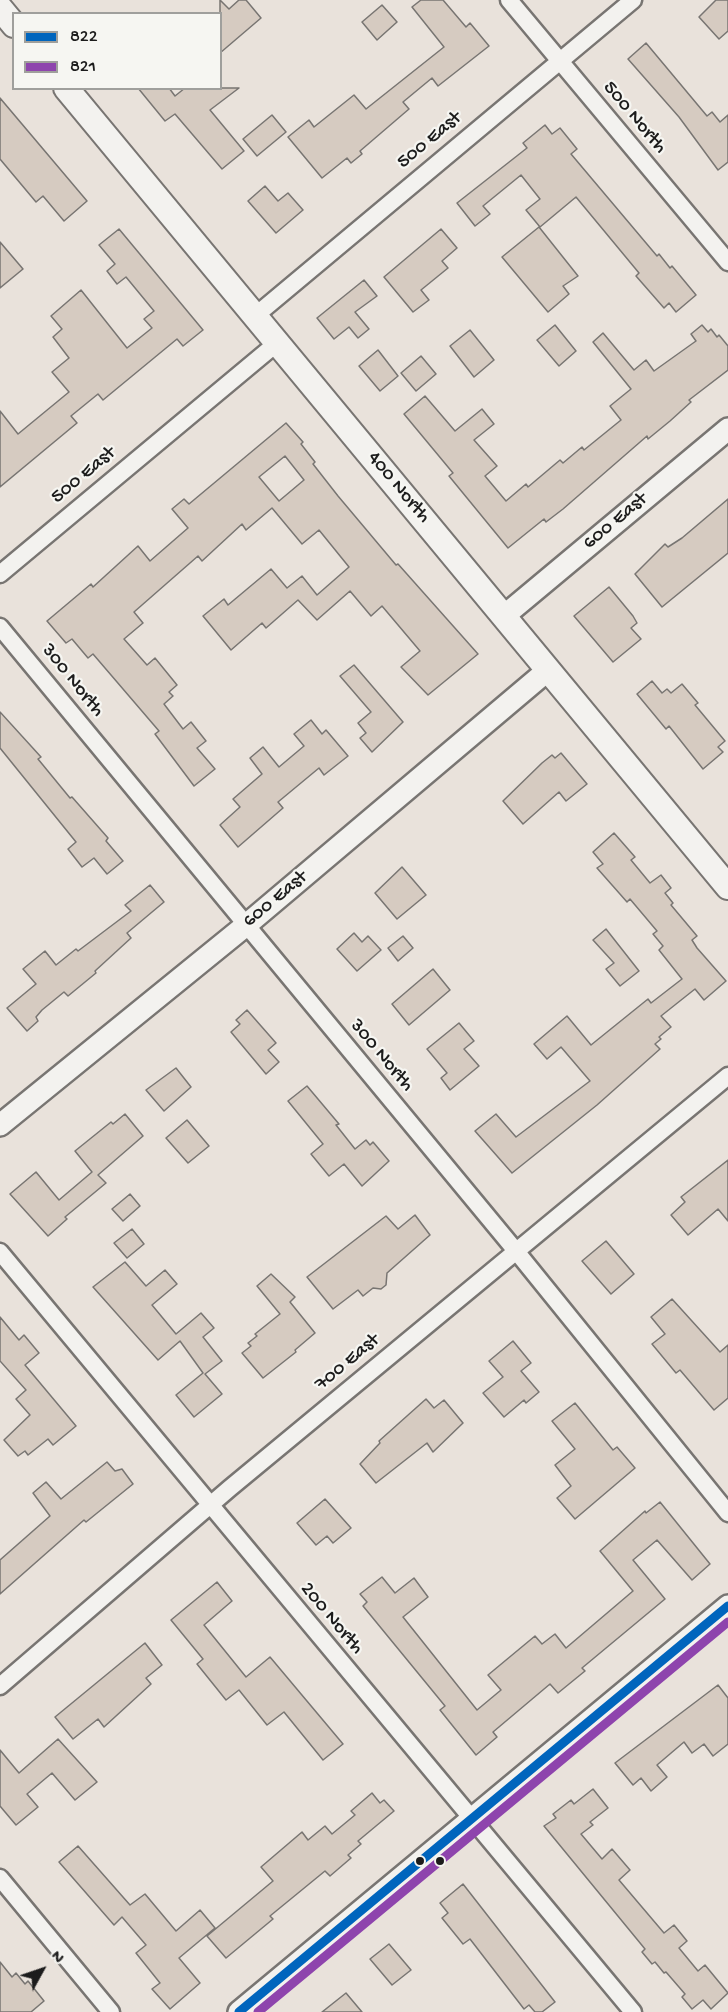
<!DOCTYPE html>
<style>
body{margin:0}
#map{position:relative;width:728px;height:2012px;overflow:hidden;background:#e9e2db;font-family:"Gochi Hand",sans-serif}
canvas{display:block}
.legend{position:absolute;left:12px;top:12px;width:210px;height:78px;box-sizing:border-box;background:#f6f6f2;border:2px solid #9f9f9c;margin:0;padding:8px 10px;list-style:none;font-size:18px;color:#1c1c1c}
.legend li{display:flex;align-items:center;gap:12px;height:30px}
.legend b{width:30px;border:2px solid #9f9f9c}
.north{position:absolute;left:12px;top:1940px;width:60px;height:60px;-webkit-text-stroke:4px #f6f6f2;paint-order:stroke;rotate:50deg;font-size:16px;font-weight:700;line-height:24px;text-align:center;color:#1c1c1c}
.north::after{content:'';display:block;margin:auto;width:21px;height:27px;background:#1c1c1c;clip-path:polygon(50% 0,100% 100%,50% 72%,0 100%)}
</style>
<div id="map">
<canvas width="728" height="2012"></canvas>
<ul class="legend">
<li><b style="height:8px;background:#0065bd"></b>822</li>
<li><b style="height:8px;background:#8e44ad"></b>821</li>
</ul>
<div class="north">N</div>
</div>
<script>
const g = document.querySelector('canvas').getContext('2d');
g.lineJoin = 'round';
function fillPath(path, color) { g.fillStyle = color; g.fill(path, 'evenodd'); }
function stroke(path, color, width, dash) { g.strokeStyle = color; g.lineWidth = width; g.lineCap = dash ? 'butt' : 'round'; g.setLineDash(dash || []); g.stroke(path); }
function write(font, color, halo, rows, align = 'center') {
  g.font = font + ' "Gochi Hand",sans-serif'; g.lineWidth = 4.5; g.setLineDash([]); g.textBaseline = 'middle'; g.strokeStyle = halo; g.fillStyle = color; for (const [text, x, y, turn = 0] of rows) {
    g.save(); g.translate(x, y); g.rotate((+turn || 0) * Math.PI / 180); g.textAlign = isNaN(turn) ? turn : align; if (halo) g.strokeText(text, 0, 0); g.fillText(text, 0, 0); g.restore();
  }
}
const building = new Path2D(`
 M220,0L229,9L239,0H246L261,18L220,53Z
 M421,0H443L466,27L470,23L489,46L438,86L432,78L403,102L409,109L360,151L362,154L351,163L347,158L322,178L288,137L309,120L314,127L354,95L366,109L444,47L412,7Z
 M716,0H728V31L719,39L699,17Z
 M382,5L397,22L377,40L362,22Z
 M646,43L707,116L712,112L720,122L728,115V162L718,170L679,117L628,59Z
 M138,88H169L175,96L185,88H239L210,110L244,151L222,169L175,114L165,121Z
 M0,98L87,201L64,221L43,196L36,202L0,159Z
 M272,115L286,132L257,156L243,139Z
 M545,125L552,134L560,128L577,149L571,154L657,256L659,254L670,268L672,266L696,295L676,312L669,303L664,308L636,276L639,273L576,197L540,227L526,210L540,199L521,175L483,206L490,214L475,226L457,203L527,148L523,143Z
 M265,186L278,201L288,193L303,210L276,233L248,201Z
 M539,227L578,276L563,286L569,294L548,312L502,257Z
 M119,229L203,330L183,346L177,339L103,400L98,394L71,416L77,423L0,487V411L18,434L69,392L52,372L69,358L53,337L62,329L51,316L81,290L127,348L152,328L144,319L154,311L126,277L117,284L107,271L115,264L99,245Z
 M441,229L457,248L442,261L448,268L421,290L429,300L413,312L384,277Z
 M0,242L23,269L0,288Z
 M364,280L377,296L355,312L369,329L358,338L349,327L334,339L317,318Z
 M555,325L576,351L559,366L537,340Z
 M702,325L708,332L711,329L717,337L719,335L728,346V370L689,400L691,402L670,421L648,439L647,436L563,509L546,522L544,519L508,548L449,476L453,473L404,414L425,396L455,431L482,409L494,424L474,440L497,466L485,476L506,501L526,484L528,487L560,460L563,463L582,447L584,450L621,420L610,406L631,389L593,342L603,333L634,370L646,360L654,371L696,341L691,334Z
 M470,330L494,360L474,377L450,346Z
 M378,350L398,376L380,391L359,366Z
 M421,356L436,374L416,391L401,373Z
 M286,423L303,442L301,444L315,462L313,464L338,496L396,565L398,564L478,654L428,695L401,667L420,651L382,606L371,616L350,591L317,620L298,600L266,628L262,623L231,650L203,616L224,599L228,605L271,569L287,588L302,576L317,595L349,567L319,530L302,544L272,508L246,530L242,524L202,561L198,556L134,612L143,623L124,639L147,665L155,658L177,685L169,692L173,696L164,704L183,729L191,722L206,741L197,748L215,769L194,786L155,734L159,731L93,654L88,658L72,639L66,643L47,621L91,584L93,587L138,546L150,561L188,528L172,509L184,499L189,504ZM285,456L304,480L279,501L259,477Z
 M728,499V553L662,607L635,574L665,544L668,547L682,538Z
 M609,587L633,616L637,623L631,628L641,639L613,662L574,616Z
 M354,665L403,722L372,752L360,738L366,733L358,723L371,712L340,676Z
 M652,681L662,693L667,689L671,693L682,684L698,703L695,705L725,741L718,747L723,752L703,769L669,726L666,729L637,694Z
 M0,712L41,757L38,759L70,798L72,797L108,838L106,841L123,861L107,874L94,858L82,867L68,849L76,842L0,748Z
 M311,720L322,734L326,730L348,756L324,775L319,768L278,802L283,808L238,847L220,825L240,807L233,799L262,774L250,758L263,747L279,767L304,746L294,734Z
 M561,753L587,784L566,801L559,792L523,824L503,801L542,763L552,755L555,758Z
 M614,833L635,857L631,860L650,883L661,875L671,888L665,893L673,903L671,905L697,936L692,940L697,948L726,981L704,1000L695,989L661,1016L671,1027L659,1037L661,1039L655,1044L660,1049L597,1105L512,1173L475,1131L496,1114L516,1137L590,1081L561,1047L547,1059L534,1044L567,1016L591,1045L648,999L651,1003L682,979L659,950L663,946L653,934L657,931L630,899L627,902L597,868L603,864L593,852Z
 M402,867L426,895L397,919L375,893Z
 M150,885L164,902L127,933L131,938L95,971L96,973L68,996L64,992L42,1010L36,1017L38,1021L27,1031L7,1008L36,984L23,969L45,951L56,965L76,949L78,951L131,911L125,905Z
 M606,929L639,971L620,986L606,969L614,963L593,940Z
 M354,933L362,942L368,936L381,950L357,971L337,949Z
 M403,936L413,948L398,961L388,948Z
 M433,969L450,990L409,1025L392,1004Z
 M247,1010L276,1043L268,1050L279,1062L266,1074L231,1032L240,1024L236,1020Z
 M459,1023L474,1041L464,1049L479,1066L450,1090L441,1078L447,1073L427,1049Z
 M176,1068L191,1087L164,1111L146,1090Z
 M307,1086L339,1124L336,1125L355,1149L366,1140L370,1145L373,1142L389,1161L362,1186L344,1164L329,1176L311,1154L323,1144L288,1101Z
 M125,1114L143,1136L98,1175L106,1183L65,1217L67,1219L48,1236L10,1194L36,1172L59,1200L92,1172L75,1151L111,1122L113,1124Z
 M187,1120L209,1146L188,1163L166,1138Z
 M728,1160V1221L718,1209L688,1235L671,1215L685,1202L681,1197Z
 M130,1194L140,1206L123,1221L112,1209Z
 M415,1215L430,1235L387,1273L386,1285L381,1289L373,1288L363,1296L358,1290L333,1309L307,1277L386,1216L398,1229Z
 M132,1229L144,1244L127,1258L114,1243Z
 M606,1241L634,1274L611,1294L582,1261Z
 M125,1262L146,1286L165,1270L177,1284L152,1305L176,1334L201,1313L214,1328L203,1337L222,1361L205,1374L222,1394L194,1417L176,1395L203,1373L180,1341L158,1360L93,1287Z
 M271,1274L295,1297L290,1302L315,1333L295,1350L296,1352L263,1378L242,1353L251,1346L248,1343L257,1336L255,1334L280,1314L257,1286Z
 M672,1299L720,1352L728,1345V1398L714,1410L680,1370L676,1373L652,1344L665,1334L651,1317Z
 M0,1317L19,1340L24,1335L39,1353L25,1365L76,1426L53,1445L48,1439L28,1455L25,1451L18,1456L4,1440L30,1415L16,1399L26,1390L0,1361Z
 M513,1341L531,1363L521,1371L539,1392L526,1403L524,1400L504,1417L483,1393L503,1377L489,1361Z
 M426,1399L434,1408L444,1400L463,1423L433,1452L427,1443L376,1483L360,1464L380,1443L379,1441Z
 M575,1403L613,1450L617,1447L635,1468L575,1519L557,1498L571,1486L555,1465L575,1449L552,1421Z
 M107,1462L115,1471L122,1469L133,1484L86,1522L84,1520L0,1594V1560L50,1516L33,1493L46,1482L61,1499Z
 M325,1499L351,1528L333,1543L327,1536L316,1545L297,1523Z
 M660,1502L710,1564L692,1580L657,1540L633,1560L665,1599L582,1668L585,1671L558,1693L550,1684L493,1732L497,1737L476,1755L440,1710L445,1706L363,1606L367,1602L360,1594L382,1577L395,1593L414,1578L428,1597L403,1617L477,1710L501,1690L488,1675L535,1636L542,1644L555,1634L566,1648L633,1591L600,1551L645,1511L646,1513Z
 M217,1582L232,1601L204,1625L246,1677L270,1657L343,1744L323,1760L284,1712L267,1725L239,1690L226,1700L197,1664L203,1659L171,1620Z
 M145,1643L162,1665L146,1678L151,1684L104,1727L98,1719L73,1739L55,1717Z
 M718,1685L728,1698V1744L713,1756L704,1744L692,1753L684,1742L657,1765L667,1777L651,1791L641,1778L633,1785L615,1763Z
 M58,1739L97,1782L75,1800L52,1773L27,1794L38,1807L16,1825L0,1806V1750L19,1773Z
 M593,1789L608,1808L590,1822L593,1825L581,1834L602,1859L612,1849L630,1870L619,1880L664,1933L674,1925L687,1941L679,1948L698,1971L705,1965L728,1993L711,2009L703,2000L692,2009L682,1997L685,1994L666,1972L664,1973L655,1962L652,1964L642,1952L645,1949L544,1826L556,1818L553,1814L571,1800L574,1804Z
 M372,1793L380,1803L384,1800L394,1811L358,1841L361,1844L348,1855L351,1858L330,1876L325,1871L270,1916L273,1919L226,1958L207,1936L273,1881L261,1867L302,1832L308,1840L325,1826L332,1834L355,1815L351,1811Z
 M78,1846L130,1905L145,1894L176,1931L200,1910L215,1928L179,1958L200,1983L170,2009L152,1989L160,1983L136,1953L146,1945L122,1917L114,1925L59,1862Z
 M463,1884L555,2002L542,2012H535L529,2005L524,2009L470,1939L463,1944L442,1918L448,1913L440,1903Z
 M389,1944L411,1970L392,1985L370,1959Z
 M0,1962L12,1977L16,1973L25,1984L28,1981L44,2001L31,2012H0Z
 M346,1993L362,2012H322Z`);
fillPath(building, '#d6cbc1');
stroke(building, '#787572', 1.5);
const minor = new Path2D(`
 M509,0L728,262
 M255,316L633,0
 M0,574L277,343
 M0,627L516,1251L728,1513
 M0,1252L633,2012
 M0,1686L230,1488L728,1076
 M0,1878L111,2012`);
const tertiary = new Path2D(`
 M504,616L728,429
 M0,1125L245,926L548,670
 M239,2012L728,1606`);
const secondary = new Path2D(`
 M0,8L14,25
 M66,88L728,887`);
stroke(minor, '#787572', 21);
stroke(tertiary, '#787572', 26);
stroke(secondary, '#787572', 28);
stroke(minor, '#f3f2ef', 16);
stroke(tertiary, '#f3f2ef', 21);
stroke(secondary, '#f3f2ef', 24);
stroke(new Path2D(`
 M239,2012L728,1606`), '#0065bd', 9);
stroke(new Path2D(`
 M258,2012L728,1622`), '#8e44ad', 9);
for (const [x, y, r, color] of [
 [420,1861,5,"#1c1c1c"],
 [440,1861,5,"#1c1c1c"]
]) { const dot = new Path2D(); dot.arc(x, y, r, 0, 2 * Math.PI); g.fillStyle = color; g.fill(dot); stroke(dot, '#f6f6f2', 2); }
write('20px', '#1c1c1c', '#f6f6f2', [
 ["500 North",634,118,50],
 ["500 East",430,141,-40],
 ["500 East",84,476,-40],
 ["400 North",398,488,50],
 ["600 East",616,522,-40],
 ["300 North",72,681,51],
 ["600 East",276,900,-40],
 ["300 North",381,1056,50],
 ["700 East",348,1363,-40],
 ["200 North",331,1619,50]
]);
</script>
